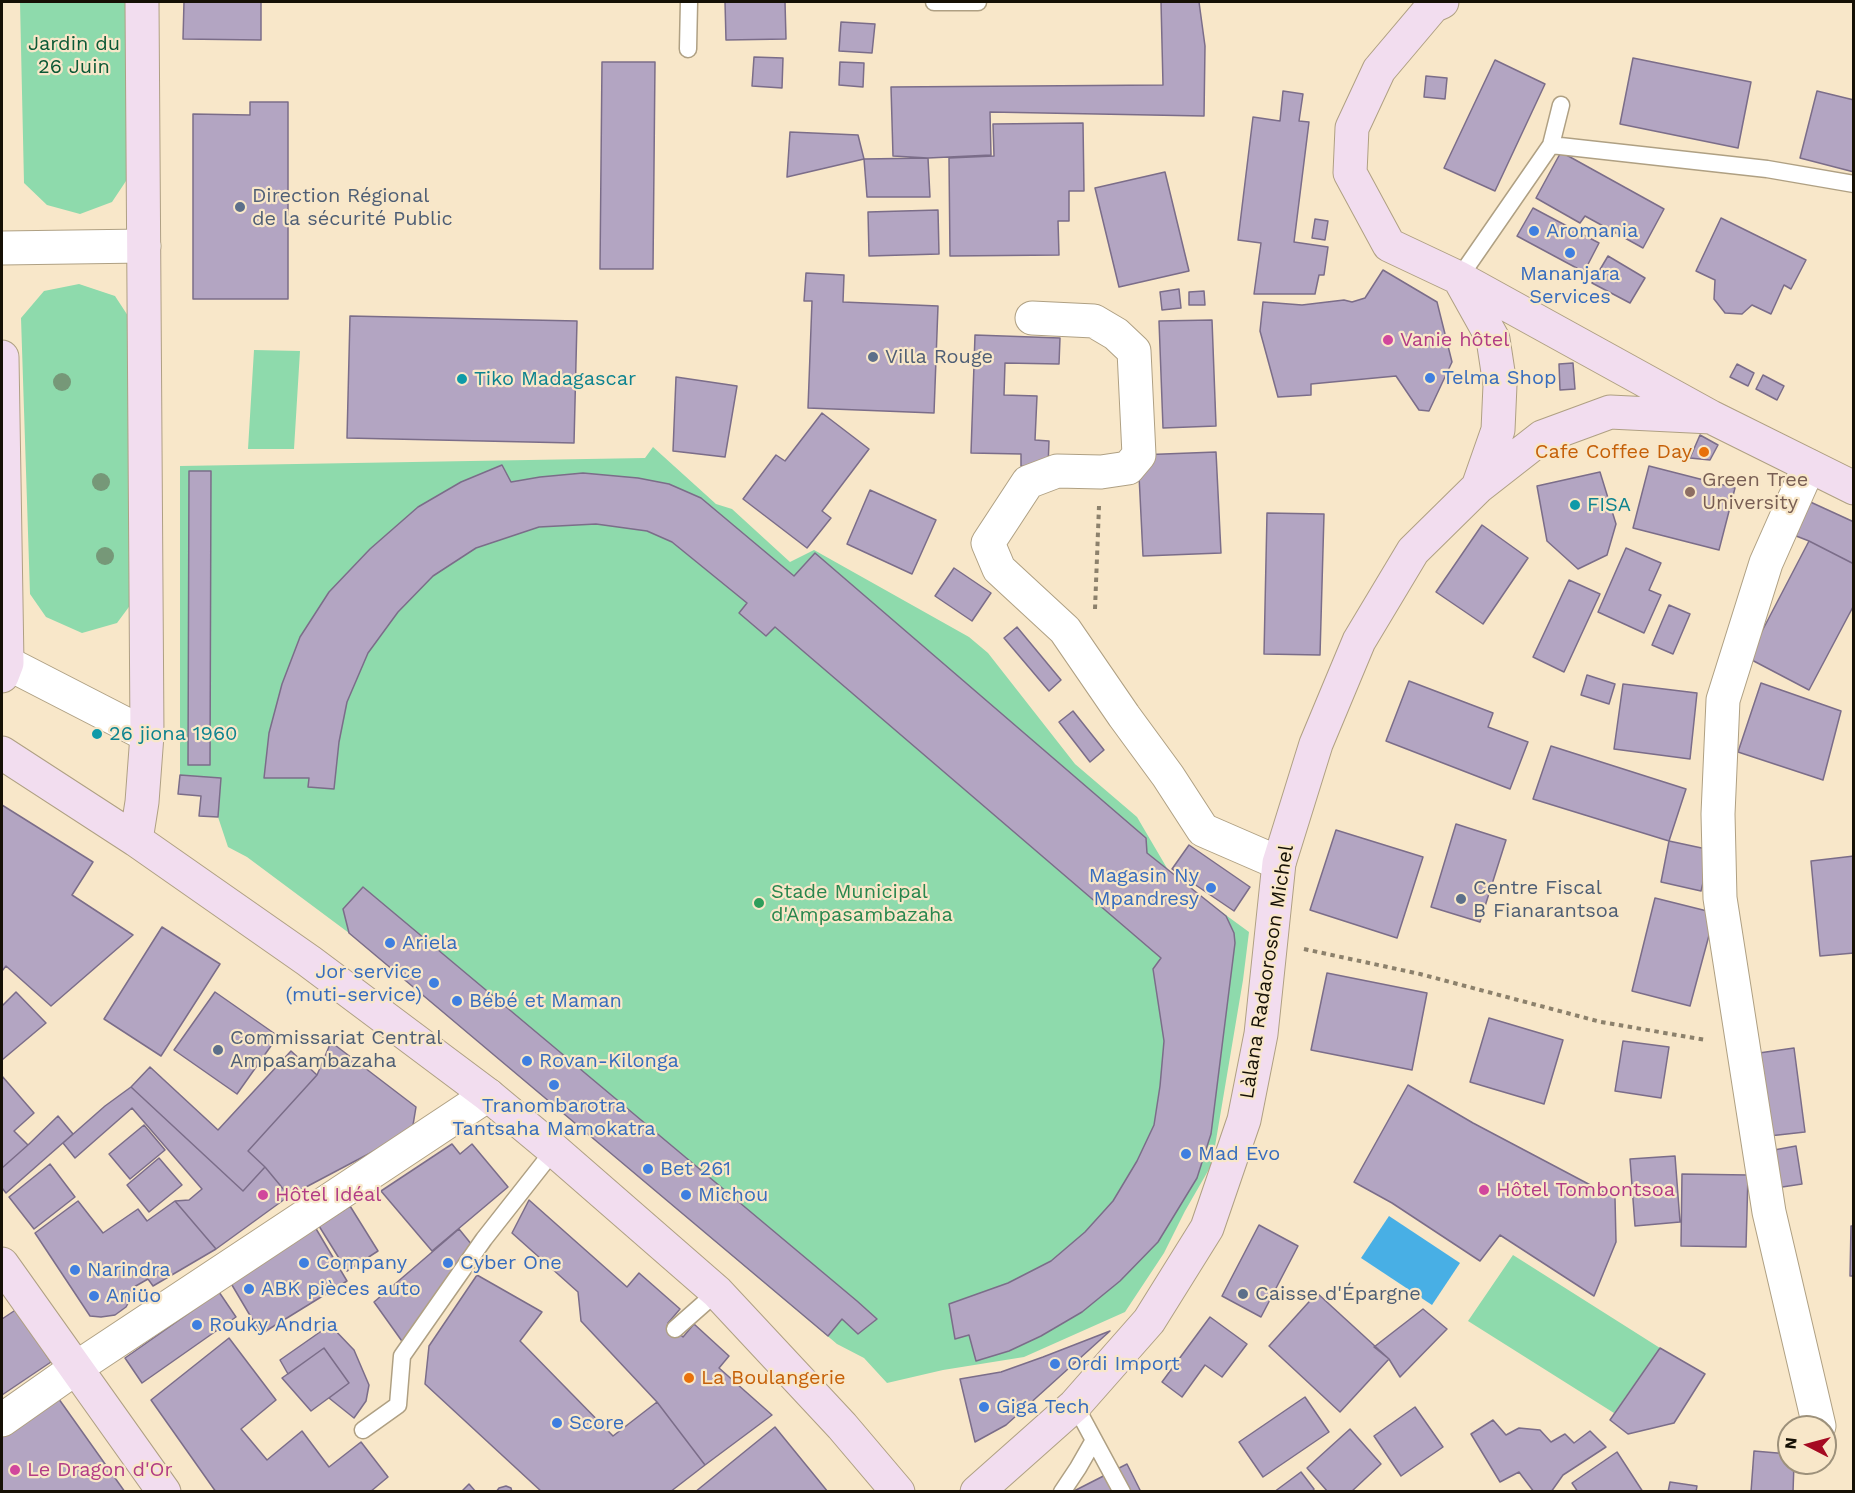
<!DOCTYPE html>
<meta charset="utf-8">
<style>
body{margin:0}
#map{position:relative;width:1855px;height:1493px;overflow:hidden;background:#f8e7c9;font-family:"Work Sans",sans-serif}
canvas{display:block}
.frame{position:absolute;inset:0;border:3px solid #151005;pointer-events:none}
.north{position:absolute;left:1777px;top:1415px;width:60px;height:60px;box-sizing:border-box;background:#f8e7c9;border:2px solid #9d917b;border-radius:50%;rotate:276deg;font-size:16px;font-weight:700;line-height:24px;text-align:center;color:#151005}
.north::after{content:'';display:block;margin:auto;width:21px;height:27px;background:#a50a22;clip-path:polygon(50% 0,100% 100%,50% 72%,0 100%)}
</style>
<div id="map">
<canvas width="1855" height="1493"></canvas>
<div class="frame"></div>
<div class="north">N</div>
</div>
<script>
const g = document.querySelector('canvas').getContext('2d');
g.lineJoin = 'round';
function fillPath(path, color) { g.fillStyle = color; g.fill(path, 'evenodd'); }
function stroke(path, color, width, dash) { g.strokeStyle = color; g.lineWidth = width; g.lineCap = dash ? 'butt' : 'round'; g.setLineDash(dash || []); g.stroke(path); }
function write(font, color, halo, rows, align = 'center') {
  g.font = font + ' "Work Sans",sans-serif'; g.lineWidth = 4.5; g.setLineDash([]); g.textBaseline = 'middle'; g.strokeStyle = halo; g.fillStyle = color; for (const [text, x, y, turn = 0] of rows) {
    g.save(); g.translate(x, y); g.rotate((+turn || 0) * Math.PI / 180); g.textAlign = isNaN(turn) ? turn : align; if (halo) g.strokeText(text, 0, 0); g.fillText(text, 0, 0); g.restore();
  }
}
fillPath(new Path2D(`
 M20,2H128V178L112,202L80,214L47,205L24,183Z
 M79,284L115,296L132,322L137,596L117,623L82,633L46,617L30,594L21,318L44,291Z
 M254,350L300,351L294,449H248Z
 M653,447L716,504L732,509L790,562L814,550L969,637L988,653L1075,764L1137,817L1171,875L1249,932L1243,980L1212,1164L1185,1211L1164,1253L1125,1312L1024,1357L943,1370L887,1383L864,1358L837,1344L349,933L247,857L228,847L218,817L221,778L180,775V466L645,458Z
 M1513,1255L1660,1348L1614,1413L1468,1321Z`), '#8edaac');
fillPath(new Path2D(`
 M1389,1216L1460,1263L1432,1305L1361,1258Z`), '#48afe5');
const building = new Path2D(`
 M184,2H261V40L183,39Z
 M725,2H785L786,39L726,40Z
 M1161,2H1199L1205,46L1204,116L990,112L991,155L928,158L893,156L891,87L1163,85Z
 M841,22L875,24L872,53L839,51Z
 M754,57L783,58L782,88L752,86Z
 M1633,58L1751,82L1738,148L1620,124Z
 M1495,60L1545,84L1495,191L1444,168Z
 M602,62H655L653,269H600Z
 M840,62L864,63L863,87L839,85Z
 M1426,76L1447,78L1445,99L1424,97Z
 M1283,91L1303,94L1299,121L1309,122L1294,242L1328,247L1324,275H1319L1315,294H1254L1261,243L1238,240L1253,117L1280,121Z
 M1817,91L1854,100V172L1800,158Z
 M250,102H288V299H193V114L250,115Z
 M1083,123L1084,191H1069V221H1058L1059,255L950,256L949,158L994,156L993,124Z
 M790,132L858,135L864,159L787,177Z
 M1561,152L1664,209L1643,248L1585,216L1580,223L1536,198Z
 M928,158L930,197H867L864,159Z
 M1165,172L1189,271L1119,287L1095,188Z
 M1533,208L1599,243L1584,272L1517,236Z
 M938,210L939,254L869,256L868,212Z
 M1721,218L1806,260L1791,289L1784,285L1771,314L1752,305L1742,314L1725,313L1714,299L1715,280L1696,271Z
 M1315,219L1328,221L1325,240L1312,238Z
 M1608,256L1645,278L1630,303L1592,283Z
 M1383,270L1437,302L1452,362L1429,411L1419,410L1396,376L1311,384V395L1278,397L1260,331L1263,302L1302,305L1344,300L1352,302L1365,298Z
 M806,273L844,275L843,302L938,306L934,413L808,408L812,301H804Z
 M1179,289L1181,308L1162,310L1160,292Z
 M1204,291L1205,305H1189V292Z
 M350,316L577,321L574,443L347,438Z
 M1212,320L1216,426L1163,428L1159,321Z
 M975,335L1060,338L1059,364L1005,363L1004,395L1037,396L1035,440L1049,441L1048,467L1021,466V454L971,453Z
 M1573,363L1575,389L1560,390L1559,364Z
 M1737,364L1754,373L1748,386L1730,377Z
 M1763,375L1784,386L1777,400L1756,389Z
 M676,377L737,386L725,457L673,451Z
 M822,413L869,449L822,511L831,518L807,548L743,499L776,455L785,461Z
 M1700,435L1718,445L1710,460L1690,458Z
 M1216,452L1221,553L1143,556L1138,455Z
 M502,465L511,482L540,477L583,473L638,478L669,484L701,498L794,576L815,553L1146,838L1147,853L1226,916L1234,933L1235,943L1211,1134L1197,1178L1158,1242L1120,1281L1082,1312L1041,1336L1009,1351L976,1361L969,1335L955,1339L949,1304L1008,1283L1051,1261L1085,1232L1113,1201L1137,1161L1154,1125L1160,1086L1164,1041L1153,969L1161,958L775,627L766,636L739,613L747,603L672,542L647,531L596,524L539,527L476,548L433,576L398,612L368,653L347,702L339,742L334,789L308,787L309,778H264L269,733L282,684L300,637L329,592L370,549L418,507L461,482Z
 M1649,466L1735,488L1719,550L1633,528Z
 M189,471H211L210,765H188Z
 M1600,472L1616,524L1607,555L1578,569L1547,541L1537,486Z
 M870,490L936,520L912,574L847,544Z
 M1806,500L1854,522V564L1809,541L1791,534Z
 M1267,513L1324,514L1320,655L1264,654Z
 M1482,525L1528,558L1483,624L1436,592Z
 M1809,541L1854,564V605L1809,690L1748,658Z
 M1626,548L1661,563L1649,590L1661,595L1644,633L1598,612Z
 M954,568L991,593L972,621L935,596Z
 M1569,580L1600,594L1564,672L1533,657Z
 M1669,605L1690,614L1673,654L1652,645Z
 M1017,627L1061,680L1049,691L1004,638Z
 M1587,675L1615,684L1609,704L1581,695Z
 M1409,681L1493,713L1488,727L1528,742L1510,789L1386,741Z
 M1761,683L1841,711L1823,780L1738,752Z
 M1623,684L1697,693L1690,759L1614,749Z
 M1073,711L1104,750L1090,762L1059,722Z
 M1551,746L1686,789L1669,841L1533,799Z
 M180,775L221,778L218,817L199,816L201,796L178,794Z
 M2,805L93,862L72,895L133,935L51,1006L6,966L2,971Z
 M1456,824L1506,840L1480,922L1431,907Z
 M1336,830L1423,857L1397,938L1310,910Z
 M1669,841L1711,850L1701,891L1661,882Z
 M1189,845L1250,887L1234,911L1172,869Z
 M1854,856V953L1820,956L1811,861Z
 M363,887L857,1301L877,1319L858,1334L842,1319L828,1336L349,933L343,909Z
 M1655,898L1715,913L1690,1006L1632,991Z
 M162,927L220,964L161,1056L104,1019Z
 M1327,973L1427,993L1412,1070L1311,1050Z
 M16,992L46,1023L2,1060V1006Z
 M215,992L278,1036L237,1094L174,1050Z
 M1489,1018L1563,1040L1544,1104L1470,1082Z
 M1623,1041L1669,1047L1661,1098L1615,1091Z
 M331,1042L416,1107L412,1131L289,1196L265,1167L248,1151L317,1075Z
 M1794,1048L1805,1132L1769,1136L1759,1053Z
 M291,1051L317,1075L248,1151L265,1167L243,1191L131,1087L150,1067L218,1130Z
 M2,1076L34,1113L14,1131L28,1145L2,1168Z
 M1408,1085L1473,1123L1615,1198L1616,1242L1594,1296L1500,1235L1480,1261L1392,1203L1354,1182Z
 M131,1087L243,1191L265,1167L289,1196L216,1249L175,1201L189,1200L202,1189L132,1108L75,1158L63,1143L105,1106Z
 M58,1116L73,1134L6,1193L2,1188V1168L28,1145Z
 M144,1125L165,1150L130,1179L109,1154Z
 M452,1144L460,1154L472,1144L508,1187L432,1251L381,1191Z
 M1796,1146L1802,1184L1769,1189L1763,1152Z
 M1675,1156L1680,1222L1635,1226L1630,1159Z
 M159,1158L182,1185L149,1212L127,1185Z
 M50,1164L75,1197L34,1229L9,1197Z
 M1682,1174L1748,1175L1746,1247L1681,1246Z
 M529,1200L627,1287L639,1273L680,1309L668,1323L683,1337L694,1324L729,1356L719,1368L772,1415L705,1465L657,1402L581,1321L578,1292L512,1233Z
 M78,1201L103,1233L138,1209L147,1221L175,1201L216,1249L153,1286L148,1279L134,1287V1293L126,1307L115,1315L101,1317L90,1316L35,1233Z
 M350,1206L378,1251L347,1271L319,1226Z
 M1259,1225L1298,1246L1261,1317L1222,1296Z
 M1851,1226H1854V1276H1850Z
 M315,1227L347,1281L261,1334L229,1280Z
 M459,1229L472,1245L404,1344L374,1302Z
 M477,1275L542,1312L520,1341L613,1436L657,1402L705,1465L670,1492H542L425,1384L429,1346Z
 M219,1292L236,1317L142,1383L125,1358Z
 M1317,1293L1389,1359L1340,1412L1269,1346Z
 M17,1309L51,1362L2,1395V1319Z
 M1423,1309L1447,1329L1400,1377L1389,1359L1374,1347Z
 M1210,1317L1247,1344L1222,1377L1205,1365L1182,1397L1162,1382Z
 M330,1325L354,1350L369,1385L366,1401L354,1418L329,1398L349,1383L324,1348L288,1374L280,1360Z
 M1110,1331L1006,1425L975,1442L960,1379L1001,1372L1043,1357Z
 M229,1338L276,1400L241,1429L267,1460L302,1431L329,1467L361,1442L388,1477L370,1492H216L151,1400Z
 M324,1348L349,1383L311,1411L282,1378Z
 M1660,1348L1705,1374L1674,1423L1628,1434L1610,1420Z
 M56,1395L125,1492H2V1434Z
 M1305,1397L1329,1432L1263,1477L1239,1442Z
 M1415,1407L1443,1447L1401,1476L1374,1436Z
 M1493,1420L1506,1435L1519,1428L1540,1430L1551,1442L1565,1434L1574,1443L1590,1431L1606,1447L1563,1475L1551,1492H1534L1519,1472L1500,1482L1471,1434Z
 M775,1427L828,1492H695Z
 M1350,1429L1381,1464L1351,1492H1328L1307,1468Z
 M1754,1451L1789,1454V1463H1794L1793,1492H1751Z
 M1617,1452L1643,1492H1578L1572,1483Z
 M1127,1464L1141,1492H1072Z
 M1301,1472L1314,1489L1312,1492H1274Z
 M1670,1482L1697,1486L1696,1492H1668Z
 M469,1484L476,1492H461Z
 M506,1486L511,1488L512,1492H496L499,1488Z`);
fillPath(building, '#b3a5c2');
stroke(building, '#7b6d89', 1.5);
const lane = new Path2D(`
 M934,2H978
 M688,49L689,2
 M1551,145L1767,169L1854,184
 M1459,278L1551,145L1561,105
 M675,1329L717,1292
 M1075,1405L1122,1492
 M363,1430L398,1405L402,1356L484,1239L554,1150
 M1062,1492L1078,1468L1094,1440`);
const street = new Path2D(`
 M2,248L144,246
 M1032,318L1094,321L1116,334L1134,351L1139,455L1128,468L1101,472L1057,471L1028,482L988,543L999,569L1065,630L1124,716L1168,776L1203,830L1279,863
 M1809,466L1766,563L1723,700L1718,814L1720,898L1769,1212L1819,1426
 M7,663L147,735
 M2,1420L76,1368L488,1095`);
const secondary = new Path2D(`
 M1442,2L1433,6L1379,70L1352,128L1350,173L1389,245L1459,278L1711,417L1854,488
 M1459,278L1493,339L1500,385L1498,430L1478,487
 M2,357L7,663L2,676
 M2,753L136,840L309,961L488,1095L554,1150L717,1292L842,1426L898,1492
 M136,840L142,802L147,735L142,2
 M2,1264L164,1492
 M977,1492L1075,1405L1149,1321L1207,1228L1244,1120L1261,1034L1279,863L1316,744L1359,641L1413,551L1478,487L1542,437L1610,412L1711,417`);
stroke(lane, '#afa083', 19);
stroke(street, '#afa083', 35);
stroke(secondary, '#afa083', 35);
stroke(new Path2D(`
 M1095,609L1099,506
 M1304,949L1420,974L1601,1022L1706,1040`), '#8c816c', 4, [4.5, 4.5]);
stroke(lane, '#fff', 16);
stroke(street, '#fff', 33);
stroke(secondary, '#f2ddef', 33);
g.fillStyle = '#769878';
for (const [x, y] of [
 [62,382],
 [101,482],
 [105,556]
]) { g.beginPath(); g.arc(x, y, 9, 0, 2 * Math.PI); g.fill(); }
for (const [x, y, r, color] of [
 [240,207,6,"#5c6f8a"],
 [1534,231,6,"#3f7fe0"],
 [1570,253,6,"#3f7fe0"],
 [1388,340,6,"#d1479c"],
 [873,357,6,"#5c6f8a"],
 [1430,378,6,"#3f7fe0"],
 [462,379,6,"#0f9aa8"],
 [1704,452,6,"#e8710a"],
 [1690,492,6,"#8d6e63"],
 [1575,505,6,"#0f9aa8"],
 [97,734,6,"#0f9aa8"],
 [1211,888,6,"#3f7fe0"],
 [1461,899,6,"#5c6f8a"],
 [759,903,6,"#2e9e5b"],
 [390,943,6,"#3f7fe0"],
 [434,983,6,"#3f7fe0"],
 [457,1001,6,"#3f7fe0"],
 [218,1050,6,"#5c6f8a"],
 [527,1061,6,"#3f7fe0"],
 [554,1085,6,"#3f7fe0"],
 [1186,1154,6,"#3f7fe0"],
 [648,1169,6,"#3f7fe0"],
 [1484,1190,6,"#d1479c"],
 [263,1195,6,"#d1479c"],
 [686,1195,6,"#3f7fe0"],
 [304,1263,6,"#3f7fe0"],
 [448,1263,6,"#3f7fe0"],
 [75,1270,6,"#3f7fe0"],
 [249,1289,6,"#3f7fe0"],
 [1243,1294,6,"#5c6f8a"],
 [94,1296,6,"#3f7fe0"],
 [197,1325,6,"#3f7fe0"],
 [1055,1364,6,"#3f7fe0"],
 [689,1378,6,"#e8710a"],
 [984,1407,6,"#3f7fe0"],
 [557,1423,6,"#3f7fe0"],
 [15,1470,6,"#d1479c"]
]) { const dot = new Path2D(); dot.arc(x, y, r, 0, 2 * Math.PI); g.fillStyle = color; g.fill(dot); stroke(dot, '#f8e7c9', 2); }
write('20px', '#0b5835', '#f8e7c9', [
 ["Jardin du",74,44],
 ["26 Juin",74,67]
]);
write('20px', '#4e5e75', '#f8e7c9', [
 ["Direction Régional",252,196],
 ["de la sécurité Public",252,219],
 ["Villa Rouge",885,357],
 ["Centre Fiscal",1473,888],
 ["B Fianarantsoa",1473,911],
 ["Commissariat Central",230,1038],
 ["Ampasambazaha",230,1061],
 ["Caisse d'Épargne",1255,1294]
], 'left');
write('20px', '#366cbe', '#f8e7c9', [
 ["Aromania",1546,231],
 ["Mananjara",1570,274,"center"],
 ["Services",1570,297,"center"],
 ["Telma Shop",1442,378],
 ["Magasin Ny",1199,876,"right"],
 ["Mpandresy",1199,899,"right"],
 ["Ariela",402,943],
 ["Jor service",422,972,"right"],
 ["(muti-service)",422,995,"right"],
 ["Bébé et Maman",469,1001],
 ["Rovan-Kilonga",539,1061],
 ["Tranombarotra",554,1106,"center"],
 ["Tantsaha Mamokatra",554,1129,"center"],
 ["Mad Evo",1198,1154],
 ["Bet 261",660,1169],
 ["Michou",698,1195],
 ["Company",316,1263],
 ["Cyber One",460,1263],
 ["Narindra",87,1270],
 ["ABK pièces auto",261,1289],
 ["Aniüo",106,1296],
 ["Rouky Andria",209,1325],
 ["Ordi Import",1067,1364],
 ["Giga Tech",996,1407],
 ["Score",569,1423]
], 'left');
write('20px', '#b23c85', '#f8e7c9', [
 ["Vanie hôtel",1400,340],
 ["Hôtel Tombontsoa",1496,1190],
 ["Hôtel Idéal",275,1195],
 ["Le Dragon d'Or",27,1470]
], 'left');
write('20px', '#0d838f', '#f8e7c9', [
 ["Tiko Madagascar",474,379],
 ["FISA",1587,505],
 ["26 jiona 1960",109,734]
], 'left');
write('20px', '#c56008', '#f8e7c9', [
 ["Cafe Coffee Day",1692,452],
 ["La Boulangerie",701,1378,"left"]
], 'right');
write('20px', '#785e54', '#f8e7c9', [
 ["Green Tree",1702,480],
 ["University",1702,503]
], 'left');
write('20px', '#27864d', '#f8e7c9', [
 ["Stade Municipal",771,892],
 ["d'Ampasambazaha",771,915]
], 'left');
write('20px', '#151005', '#f8e7c9', [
 ["Làlana Radaoroson Michel",1267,972,-81]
]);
</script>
